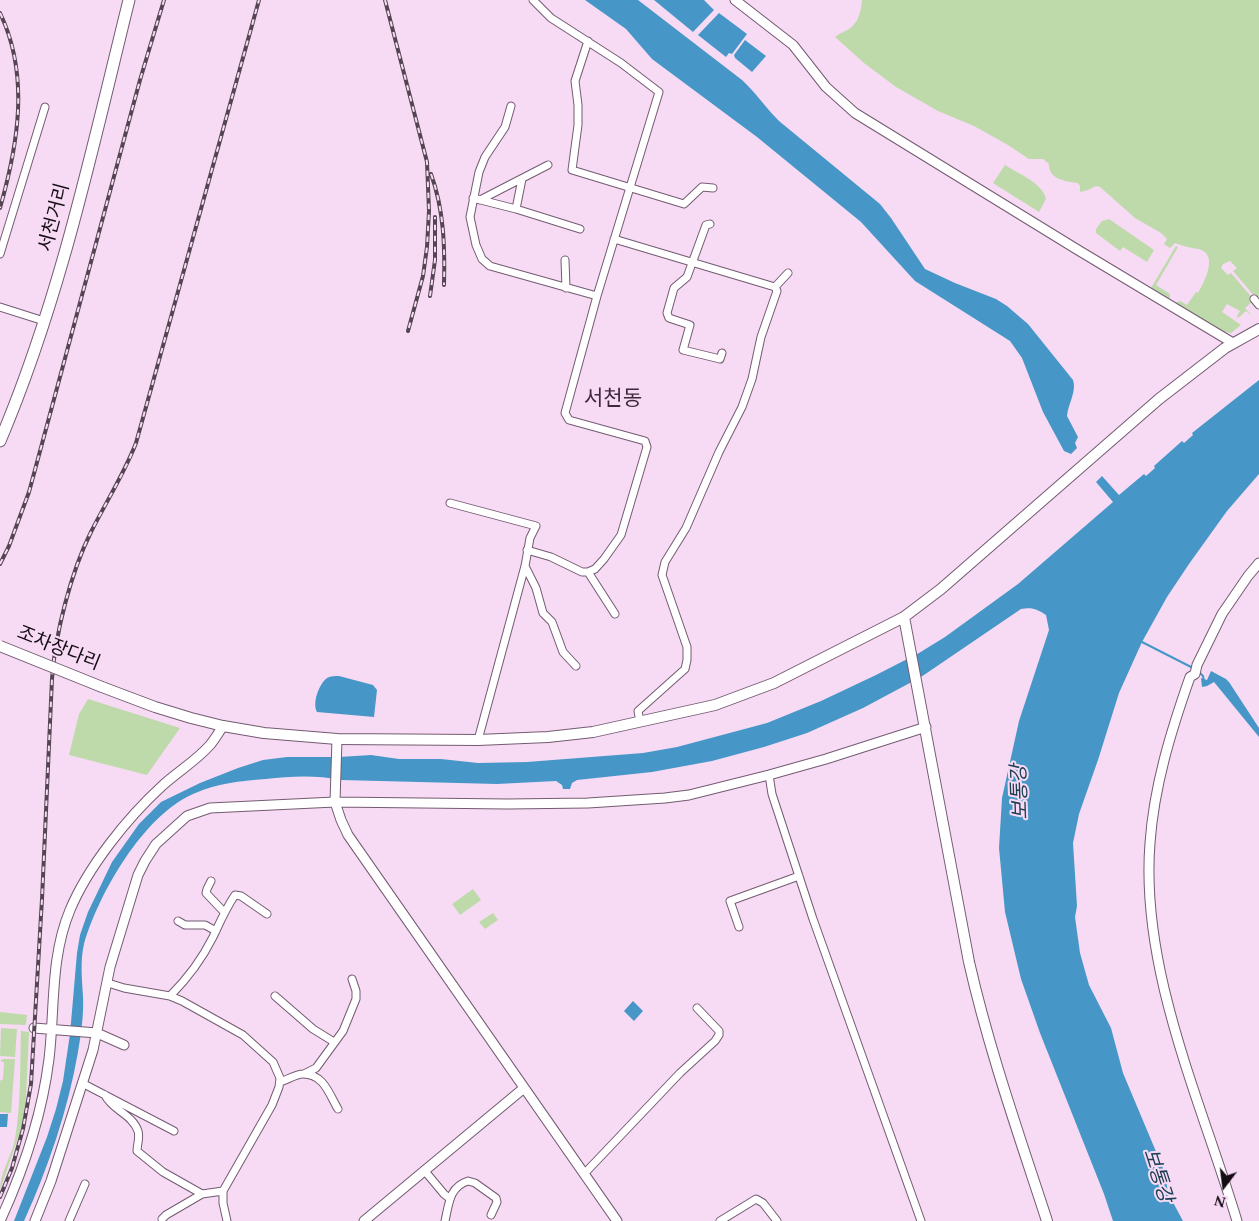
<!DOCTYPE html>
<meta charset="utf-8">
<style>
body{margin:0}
#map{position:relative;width:1259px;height:1221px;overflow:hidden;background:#f7dbf4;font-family:Spectral,serif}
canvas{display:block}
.north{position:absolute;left:1199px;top:1161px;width:50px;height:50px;-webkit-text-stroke:4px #f7dbf4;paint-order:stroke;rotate:195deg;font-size:14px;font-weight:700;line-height:20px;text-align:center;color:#150c15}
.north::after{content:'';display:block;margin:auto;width:18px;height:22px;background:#150c15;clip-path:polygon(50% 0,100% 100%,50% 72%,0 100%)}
</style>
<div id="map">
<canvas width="1259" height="1221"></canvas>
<div class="north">N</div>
</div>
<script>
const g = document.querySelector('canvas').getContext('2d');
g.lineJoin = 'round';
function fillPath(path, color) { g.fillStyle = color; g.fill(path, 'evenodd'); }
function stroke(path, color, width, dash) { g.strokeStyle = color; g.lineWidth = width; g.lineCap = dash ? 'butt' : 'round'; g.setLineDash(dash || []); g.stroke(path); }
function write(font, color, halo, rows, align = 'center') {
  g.font = font + ' Spectral,"Noto Sans KR",serif'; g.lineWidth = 4; g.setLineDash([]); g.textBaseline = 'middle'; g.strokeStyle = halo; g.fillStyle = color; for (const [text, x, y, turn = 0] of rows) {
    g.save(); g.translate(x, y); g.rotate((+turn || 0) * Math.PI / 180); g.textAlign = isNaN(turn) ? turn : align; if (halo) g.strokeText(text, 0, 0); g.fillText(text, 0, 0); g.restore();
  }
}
fillPath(new Path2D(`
 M862,0H1259V296L1256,298L1233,271L1237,268L1230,261L1223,264L1221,268L1228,275L1231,273L1254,300L1245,308L1252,316L1246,311L1238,318L1237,316L1240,311L1227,304L1222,312L1241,325L1231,333L1225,332L1175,303L1180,301L1187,305L1196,292L1198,293C1205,281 1219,253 1198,249C1190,248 1183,246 1175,243L1170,248L1164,244L1167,239L1161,233L1135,218L1100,187L1096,186L1088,190L1080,192V186L1078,183C1065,181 1049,180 1049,164L1043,159H1029L1008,145L974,126L938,111L896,87L864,63L835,37C840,33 844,32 849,29C859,22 861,11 862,0Z
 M1005,165C1017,173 1043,183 1046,199L1039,212L993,183Z
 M1109,219L1154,250L1147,262L1123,247L1120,251L1096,233V229L1102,221Z
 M1176,246L1178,247L1156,285L1170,294V300L1151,288Z
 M88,699L180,728L147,775L69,755L79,714Z
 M473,889L481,900L460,915L452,904Z
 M493,913L498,920L485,929L479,922Z
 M0,1012L27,1015L26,1025L0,1024Z
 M1,1028L17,1029L15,1057L0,1056Z
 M21,1031L29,1032L26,1097L23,1123L0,1190C0,1172 12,1156 15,1139C21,1105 20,1066 21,1031Z
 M3,1059H15L11,1113L0,1112V1081L3,1079L4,1062H1V1060Z`), '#bedaaa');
fillPath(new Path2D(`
 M585,0H638L742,80C756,93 766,108 779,121L880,204L891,218L925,269L955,283L996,299L1007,306L1028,324L1073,380C1077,391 1068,404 1067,416L1078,437L1075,443L1077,448L1071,454L1064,451L1043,412L1022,358L1010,341L915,281L861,222L757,137L652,59L626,29Z
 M654,0H704L714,10L693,32Z
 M719,13L747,34L732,54L729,53L726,57L698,35Z
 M745,40L766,56L752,72L735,58L734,55Z
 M1259,380V474L1227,511L1189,564L1167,597L1142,642L1119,693L1098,760L1079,814L1073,843L1077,906L1075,917L1080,953L1089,985L1111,1028L1123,1073L1165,1173L1168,1193L1183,1221H1113L1104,1194L1040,1033L1021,979L1005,912L999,848L1002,798L1019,721L1049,630L1046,615C1037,609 1032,607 1021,609L921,677L863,708L807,733L764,747L712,761L652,772L577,780L572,783L570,789H563L562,785L556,781L497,784L341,780C317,775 291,776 266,779C239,781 218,783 193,794C143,816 99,893 84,944C80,961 82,979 83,996C84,1014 81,1034 78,1052C68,1110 48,1168 24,1221H14L47,1137L56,1109L63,1081L70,1034L77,953L80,935L88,912L112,862L139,824L161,802L200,783L238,768L263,760L287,757H339L371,755L399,759H441L478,763L527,762L643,753L677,747L767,723L821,701L876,675L919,653L945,637L1018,584L1113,502L1096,482L1102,476L1119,495L1144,474L1146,476L1155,468L1154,466L1182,441L1184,443L1193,435L1192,433Z
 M1211,671L1226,679L1229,682L1259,728V737L1214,682L1207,686L1202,687L1201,678L1207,680Z
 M339,676L373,685L377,690L374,717L317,712C312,703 319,684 327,678C331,676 335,676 339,676Z
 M633,1001L643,1011L634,1021L624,1011Z
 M0,1114H8L7,1127H0Z`), '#4697c8');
stroke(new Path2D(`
 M1142,642L1193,668
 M1199,672L1203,676L1204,681`), '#4697c8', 2);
const minor = new Path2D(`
 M588,41L575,81L578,105V125L572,170L684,204L702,187L713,188
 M511,106L505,127L485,157L479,172L470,217L476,245L482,259L490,266L597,296
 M473,198L516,209L580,229
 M480,200L548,165
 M516,209L522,179
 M710,224L706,225L687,277L674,288L667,313L669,318L690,325L683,350L720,359L722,353
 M614,239L775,287L777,291L761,337L752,379L742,407L719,452L686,528L665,562L662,575L687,647V660L685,669L638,711L640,722
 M0,254L45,107
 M565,260L566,288
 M775,287L788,273
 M1254,299L1259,305
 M0,307L44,321
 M450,503L536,526L530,538L525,566L478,740
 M527,550L551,557L582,572H588L595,569L604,559L621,535L647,447L645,441L569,420L565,413L597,296L659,92L621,63L551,18L533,0
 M525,566L536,588L543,613L552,622L563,652L576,666
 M588,572L615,614
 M769,775L772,794L813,919L921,1221
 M211,881L207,889L206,893L224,912
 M178,921L185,925H205L216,931
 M739,927L730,901L799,876
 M108,983L124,988L170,996L182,1001L243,1035L273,1062L280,1078L279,1087L272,1105L223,1191V1203L227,1221
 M170,996C188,978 202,959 213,937C220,922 226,908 235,895L241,896L267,914
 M275,996L313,1029L334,1042
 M304,1074L316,1068L343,1031L356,999V991L352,979
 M280,1082C287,1080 296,1074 303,1074C324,1074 329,1094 338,1109
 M82,1083L174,1131
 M105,1095C112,1110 132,1114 138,1131C140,1138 137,1145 137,1151L163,1172L202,1194
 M424,1170L444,1194L449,1198
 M584,1174L680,1073L715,1041L719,1035V1031L697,1008
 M162,1219L166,1215L202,1194L223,1191
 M69,1221L85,1184
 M445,1221C449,1204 449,1187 468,1181L475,1183L496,1198L497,1202L491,1215
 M720,1221L756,1199L763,1203L777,1221`);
const tertiary = new Path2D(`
 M735,0L793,45L826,87L855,113L1078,250L1233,343
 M337,739L335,802L341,820L348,835L617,1221
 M34,1028L97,1033L124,1045
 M0,1221C24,1169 42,1115 49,1059C55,1009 50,958 70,910C88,867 127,818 162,786C177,772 196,761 210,745C215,739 219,732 223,726
 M35,1221L51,1181L93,1050L110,967L138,875L145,861L156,844L187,816L210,808L335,802L508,804L588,803L665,798L689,795L769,775L826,759L926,727
 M364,1221L524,1088
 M1237,1221C1201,1101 1140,970 1150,843C1154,786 1171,731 1190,677L1195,674L1197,665L1222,614L1248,576L1259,563`);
const secondary = new Path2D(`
 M904,617L969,962C989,1050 1019,1135 1047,1221
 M102,687L155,707L191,718L223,726L264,733L337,739L478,740L548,737L593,732L715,705L774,683L904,617L941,589L1159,399L1225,348L1259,329`);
const primary = new Path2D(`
 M0,441C60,300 92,149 129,0`);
stroke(minor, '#735b71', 9);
stroke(tertiary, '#735b71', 11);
stroke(secondary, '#735b71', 12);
stroke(primary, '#735b71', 13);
stroke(minor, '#fff', 7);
stroke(tertiary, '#fff', 9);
stroke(secondary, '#fff', 10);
stroke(primary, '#fff', 11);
const rail = new Path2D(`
 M385,0L427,162L429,211L427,247L423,276L408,331
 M0,13C30,75 18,145 0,208
 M431,174C444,210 445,247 444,285
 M430,296L435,260V217
 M0,564L9,546L29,492L140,80L164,0
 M0,1197L12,1168L23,1129L31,1084L42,899L52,679C55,634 71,572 91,532C106,502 124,474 136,443L259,0`);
stroke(rail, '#544553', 4);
stroke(rail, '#f7dbf4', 2, [5.5]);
const secondaryBridge = new Path2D(`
 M0,646L102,687`);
stroke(secondaryBridge, '#735b71', 12, []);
stroke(secondaryBridge, '#fff', 10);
write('19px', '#150c15', '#f7dbf4', [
 ["서천거리",56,218,-75],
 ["조차장다리",58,650,22]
]);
write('italic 20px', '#1d4055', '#f7dbf4', [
 ["보통강",1022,792,-92],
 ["보통강",1156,1176,72]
]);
write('21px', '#3e293d', '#f7dbf4', [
 ["서천동",613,401]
]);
</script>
